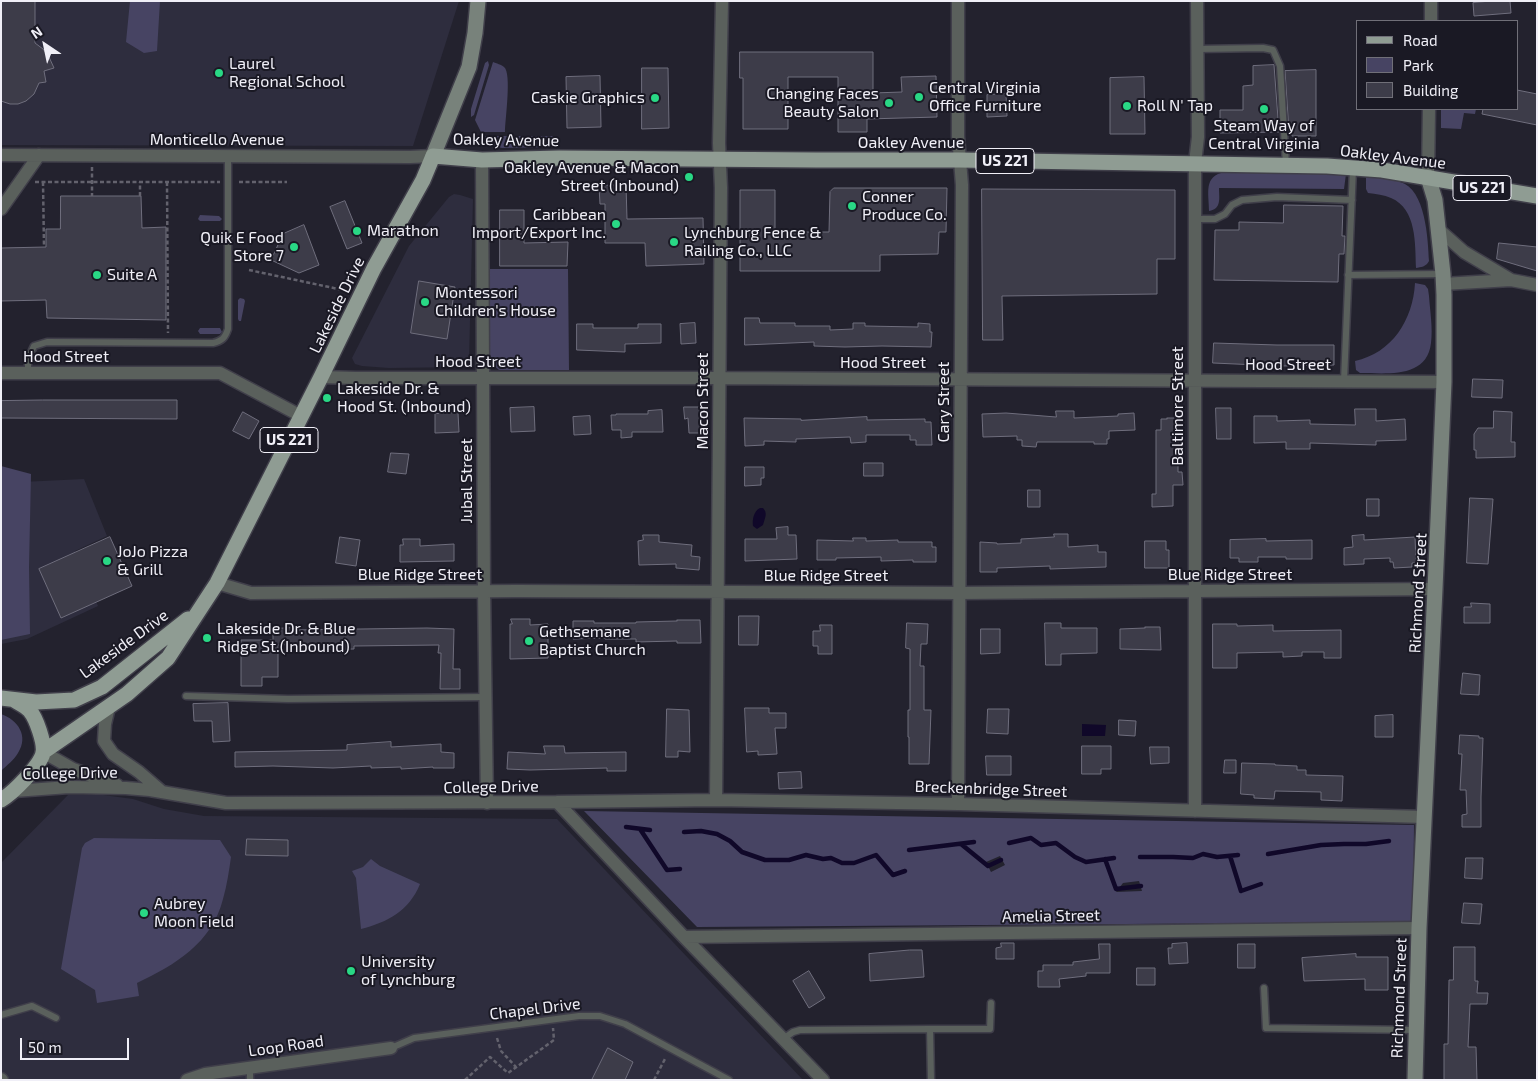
<!DOCTYPE html>
<style>
body{margin:0}
#map{position:relative;width:1538px;height:1081px;overflow:hidden;background:#23222e;font-family:"Exo 2",sans-serif}
canvas{display:block}
.frame{position:absolute;inset:0;border:2px solid #f0eff7;pointer-events:none}
.legend{position:absolute;left:1356px;top:20px;width:162px;height:90px;box-sizing:border-box;background:#1a1924;border:1px solid #706f78;margin:0;padding:6px 9px;list-style:none;font-size:15px;color:#f0eff7}
.legend li{display:flex;align-items:center;gap:10px;height:25px}
.legend b{width:25px;border:1px solid #706f78}
.north{position:absolute;left:20px;top:20px;width:50px;height:50px;-webkit-text-stroke:4px #1a1924;paint-order:stroke;rotate:326deg;font-size:14px;font-weight:700;line-height:20px;text-align:center;color:#f0eff7}
.north::after{content:'';display:block;margin:auto;width:18px;height:22px;background:#f0eff7;clip-path:polygon(50% 0,100% 100%,50% 72%,0 100%)}
.scale{position:absolute;left:20px;top:1038px;width:109px;height:22px;box-sizing:border-box;border:2px solid #f0eff7;border-top:0;padding-left:6px;font-size:15px;line-height:18px;white-space:nowrap;color:#f0eff7;-webkit-text-stroke:4px #1a1924;paint-order:stroke}
</style>
<div id="map">
<canvas width="1538" height="1081"></canvas>
<div class="frame"></div>
<ul class="legend">
<li><b style="height:6px;background:#8f9c93"></b>Road</li>
<li><b style="height:14px;background:#474463"></b>Park</li>
<li><b style="height:14px;background:#3d3c49"></b>Building</li>
</ul>
<div class="north">N</div>
<div class="scale">50 m</div>
</div>
<script>
const g = document.querySelector('canvas').getContext('2d');
g.lineJoin = 'round';
function fillPath(path, color) { g.fillStyle = color; g.fill(path, 'evenodd'); }
function stroke(path, color, width, dash) { g.strokeStyle = color; g.lineWidth = width; g.lineCap = dash ? 'butt' : 'round'; g.setLineDash(dash || []); g.stroke(path); }
function write(font, color, halo, rows, align = 'center') {
  g.font = font + ' "Exo 2",sans-serif'; g.lineWidth = 4; g.setLineDash([]); g.textBaseline = 'middle'; g.strokeStyle = halo; g.fillStyle = color; for (const [text, x, y, turn = 0] of rows) {
    g.save(); g.translate(x, y); g.rotate((+turn || 0) * Math.PI / 180); g.textAlign = isNaN(turn) ? turn : align; if (halo) g.strokeText(text, 0, 0); g.fillText(text, 0, 0); g.restore();
  }
}
fillPath(new Path2D(`
 M1,1H459L413,146L1,145Z
 M454,194L460,195L473,199L469,361L467,365L463,367L389,368L362,366L355,364L352,358L409,246L449,197Z
 M84,479L107,536L75,551L98,606L27,639L1,644V483Z
 M68,795H103L133,799L164,809L204,816L557,819L803,1080H1V863Z`), '#2e2d3e');
fillPath(new Path2D(`
 M130,1H160L157,51L144,53L126,42Z
 M488,61L489,65L474,115L471,117V109L485,63Z
 M493,62C496,63 502,65 504,67C512,73 505,120 505,132H481L475,120Z
 M1441,109H1476L1475,114L1464,113L1461,129L1441,128Z
 M479,136H553V147L502,148L490,145Z
 M1225,172L1346,174L1344,189L1219,188C1219,198 1222,209 1209,211C1209,193 1203,176 1225,172Z
 M1366,177C1377,178 1390,178 1400,182C1426,189 1428,240 1429,261C1426,267 1421,267 1416,268C1415,244 1417,209 1391,198C1384,195 1376,194 1368,193L1366,189Z
 M200,215L219,216L222,219L220,221H200L198,219Z
 M489,269H568L569,370H499L491,363L487,330Z
 M1415,283L1425,285L1428,289L1429,296C1430,311 1433,328 1431,343C1427,379 1386,373 1360,373L1356,370L1355,361C1392,353 1413,320 1415,283Z
 M240,298L244,299L245,301L241,321H239L238,319V300Z
 M200,328H220L222,332L220,334H200L198,331Z
 M1,466L31,474L29,567L30,634L1,640Z
 M1,714C18,720 29,736 18,753C14,760 7,765 1,771Z
 M584,811L1414,825L1413,922L697,927ZM1000,856L1005,865L991,872L986,862ZM1139,881L1142,891L1116,892L1123,883Z
 M94,838L220,840L231,857C229,871 227,885 223,899C212,943 175,965 137,983L139,996L97,1003L95,990L61,969L82,848L85,843Z
 M371,859L380,866L420,884C409,911 388,922 361,929L356,878L352,871L363,867Z`), '#474463');
fillPath(new Path2D(`
 M760,508H763C768,513 765,518 763,525L757,529L753,526C752,519 754,511 760,508Z
 M1082,724L1106,725L1105,736H1082Z`), '#100829');
stroke(new Path2D(`
 M626,827L650,830
 M640,829L667,870L680,869
 M684,832L701,831L717,834L730,841L742,852L765,860H789L806,855L823,859L831,858L842,863H854L876,855L893,875L905,871
 M1009,843L1031,838L1041,845L1056,843L1075,857L1086,862L1114,858
 M961,844L988,866L1001,860
 M909,850L974,842
 M1268,854L1321,845L1344,844H1366L1389,841
 M1230,856L1241,891L1261,884
 M1140,857H1173L1193,858L1203,854L1217,857L1238,855
 M1105,859L1116,889L1141,886`), '#100829', 4.5);
const building = new Path2D(`
 M1,1H35V43L43,49L49,57L54,68L44,71L46,82L39,83L34,94L26,101L18,104H10L1,101Z
 M1491,1H1510L1511,13L1474,16L1473,3Z
 M740,52H873V93L902,92L901,77L936,76L937,117L867,119V132H838V77H788V129H743V78H740Z
 M1274,65L1279,132L1220,133V110H1243V86L1253,85V66Z
 M642,68H668L669,128L642,129Z
 M1316,70V136H1292V132H1289L1285,71Z
 M600,76L601,127L567,128L566,77Z
 M1144,77L1145,134H1110V78Z
 M1517,90L1537,94V125L1482,114L1483,109H1517Z
 M1006,94L1007,116L987,117V95Z
 M626,185L627,219L703,218L704,264L646,266L645,243H605V204H600L599,186Z
 M834,188H947L946,232H939L938,254L880,255V271H740V190H775V232H829L830,192Z
 M982,189L1175,190V259H1157V294L1002,296L1003,340H983Z
 M61,196H141L142,228L166,227V320L47,318L46,300L1,301V248L46,247V229H60Z
 M345,201L362,243L347,249L330,207Z
 M1284,205L1343,206L1342,236H1345L1344,254H1339L1338,282L1214,280L1215,230H1239V222L1283,223Z
 M500,210H524V243L568,242L567,266H500Z
 M304,225L319,265L299,273L271,260L283,234Z
 M1499,243L1537,247V271L1497,259Z
 M419,281L455,287L447,339L411,333Z
 M745,318H759L760,323H795V326H830V330L853,329V323H865V326L918,327V323L930,324V332H932L931,347L882,346L845,347L814,346V342L745,345Z
 M695,323L696,343L681,344L680,324Z
 M577,324H593V328H638V324H661V343L625,344V352L577,350Z
 M1214,343L1277,345H1334V365L1280,366L1213,363Z
 M1473,379L1503,380L1502,398L1472,397Z
 M43,400H177V419L1,418V401Z
 M534,407L535,431L511,432L510,408Z
 M684,407H700L701,433H689L688,418L685,419Z
 M1216,408H1231V439H1217Z
 M1355,409H1376V421L1405,419L1406,440L1376,441V445L1310,443V449H1286V442L1254,443V416H1277V421L1310,420V424L1355,425Z
 M662,410L663,432H632V437L621,438V430H612L611,415H616V414H648V411Z
 M1056,411H1074V418L1118,416V414L1134,413L1135,430L1109,431V439H1107V444H1094V442H1037L1036,447L1022,446V440H1017V436L983,437L982,414L1006,413L1056,417Z
 M1494,411L1512,412L1511,442H1515V457L1476,458V450H1474V434L1478,428H1493Z
 M243,412L259,421L249,439L233,431Z
 M458,413L459,432L435,433V414Z
 M590,416L591,434L574,435L573,417Z
 M867,417V420L925,419V422H931L932,445H916V440H910V435H866V442L851,443L850,437L796,439V442L764,441V445L745,446L744,418L801,419V420Z
 M1167,418H1178V472H1182L1183,485H1173V506L1152,507V494H1156V430H1161V419H1167Z
 M391,453L409,454L406,474L388,472Z
 M864,463H883V476H864Z
 M745,467H764V478H761V485L745,486Z
 M1028,490H1040V507H1028Z
 M1470,498L1493,499L1488,564L1467,563Z
 M1367,499H1379V516H1367Z
 M788,527V535H796L797,559L745,561V539H777L776,528Z
 M1054,534H1068V547L1098,545V552H1106V567L1050,569V566L997,568V572H980V542L997,543V544L1021,543V539L1054,537Z
 M643,535H659V542L692,545L691,556L700,557L699,570L676,568V564L639,565L638,541L643,540Z
 M1364,535V540L1415,537L1416,563H1412V567L1394,568L1393,562H1390V558L1364,559V564L1344,565V548L1353,547L1352,536Z
 M110,537L132,586L61,618L39,569Z
 M340,537L360,540L356,566L336,563Z
 M853,538H866V541L898,540V542H932V547H936V562H913V560L881,561V557L836,558V560H817V540L853,541Z
 M403,539H420V546L454,544V561L400,562V545H403Z
 M1266,539V541L1312,540V559H1286V557H1258V562H1239V558H1230V540Z
 M1145,541H1166V550H1169V568H1145Z
 M1471,603L1490,604V623H1464V607H1471Z
 M739,616H759L758,645H739Z
 M511,619H530V625L548,624V658L510,659V624H512Z
 M677,620H700L701,643H677V641L636,642V639H605V638L573,639V621H594V623H636V622L677,621Z
 M907,623L928,624L927,644H921L920,666H924V710H931L929,764H909V737H908V710H910V649L906,648Z
 M1045,623H1061V628H1097V653L1061,654V665H1046Z
 M1213,624H1237V626L1273,625V631L1341,630V658H1324V652H1302V656L1283,657V652L1237,653V668H1213Z
 M820,625H832V654H818V646H813V631H820Z
 M1145,627H1160L1161,650L1120,649V629L1145,628Z
 M293,628V630L427,628L454,629L453,669H460V689H440L441,653H438L439,645L354,646V649L302,650V644L278,645V677H262V686H241V640H273V629Z
 M981,629H1000V653L981,654Z
 M1463,673L1480,675L1479,695L1461,694Z
 M228,703L230,741L213,742L212,721H194L193,704Z
 M745,708H769V713H786V728H775L777,754L758,755V751L747,752Z
 M667,709L689,710L690,752L678,751V757H666Z
 M988,709H1009L1008,734L987,733Z
 M1393,715V737H1375V716Z
 M1119,720L1136,721L1135,736L1119,735Z
 M1460,735L1479,736V738H1483L1481,797V827H1462V815L1467,814L1466,790H1460L1462,754H1459Z
 M391,742V747L441,744V752L454,753V768H433V767L401,769V767L371,768V766L333,768L273,766L235,767V752L347,750V745Z
 M544,746H564L565,753L626,752V771H607V768L530,770L507,769L508,752L545,754Z
 M1082,746H1111V769H1101V774H1082Z
 M1150,747H1169V763L1151,764Z
 M986,756H1011V775H987Z
 M1225,760H1236V773H1224Z
 M1242,763L1275,764V765L1297,766V770H1306V775L1343,776L1342,801L1321,800V792L1275,791L1274,799L1254,798V795L1241,794Z
 M801,772L802,788L779,789L778,773Z
 M247,839L288,840V856L246,855Z
 M1466,858H1483L1482,879L1465,878Z
 M1464,903L1482,904L1480,924L1462,923Z
 M1001,943H1014V959H996V948L1001,947Z
 M1187,943L1188,963L1169,964L1168,948H1172V944Z
 M1099,944H1110V973H1086V976L1059,979L1060,987H1038V971H1043V965H1073V962L1099,959Z
 M1238,944H1255V968H1238Z
 M1454,947H1475V981H1478L1477,993H1488L1487,1004H1470L1468,1047H1476L1477,1080H1444V1044H1448L1449,980H1453Z
 M910,950H922L924,977L870,981L869,954Z
 M1356,954V957H1388V990H1365V979L1304,981L1302,958Z
 M1137,968H1155V985H1137Z
 M809,971L825,998L809,1008L793,981Z
 M608,1048L633,1062L625,1080H592Z`);
fillPath(building, '#3d3c49');
stroke(building, '#6f6e7d', 1);
const lane = new Path2D(`
 M1197,49L1263,48L1273,50L1280,66L1286,165
 M1195,219H1215L1225,214L1232,205L1242,200L1277,197L1352,200
 M1348,275L1442,274
 M28,373V359L34,346L47,342L213,343C222,341 225,338 228,329V156
 M1344,381L1353,169
 M186,696L288,699L485,697
 M1264,988L1266,1028L1416,1030
 M1,1015L32,1006L56,1018
 M930,1029H990L991,1003
 M783,1039L793,1032L800,1030L930,1029L931,1080
 M391,1048L414,1038L579,1016H600L625,1024L729,1080
 M250,1068V1080`);
const street = new Path2D(`
 M958,1V136L962,185L958,804
 M1431,1V21
 M1,155L410,157L433,156
 M482,160L484,591L487,803
 M1428,177L1429,109
 M1,209L39,155
 M1437,228L1464,252L1511,280
 M1443,284L1511,280L1537,285
 M1,373H220L301,416
 M321,377L356,378H719L1444,382
 M217,583L251,593L516,591L959,593L1435,589
 M109,707L105,724L104,741L113,754L139,772L161,791
 M43,752L73,769L117,785
 M14,791L69,787L126,788L150,790L226,803L557,802L684,937L823,1080
 M716,800L721,188L719,143L722,1
 M557,802L716,800L958,804L1425,817
 M1195,811V163L1198,137L1197,1
 M684,937L1419,928
 M1,1079L2,1080
 M187,1080L205,1074L391,1048`);
const secondary = new Path2D(`
 M433,156L469,67L475,33L478,1
 M1415,1080L1419,928L1435,589L1444,382V295L1443,274L1435,200L1428,177`);
const primary = new Path2D(`
 M1,698L36,702L74,700L102,687L188,619
 M43,752L127,694L168,658L217,583L321,377L374,268L423,180L433,156L482,160L559,158L816,160H959L1327,166L1382,170L1537,196
 M1,800C13,793 40,766 43,753C45,743 36,718 30,711C27,707 19,703 14,700`);
stroke(lane, '#403f4a', 9);
stroke(street, '#403f4a', 15);
stroke(secondary, '#403f4a', 18);
stroke(primary, '#403f4a', 18);
stroke(new Path2D(`
 M92,167V196
 M35,182H220
 M43,182L44,247
 M167,182L168,333
 M239,182H287
 M140,196V182
 M249,270L343,290
 M118,555L127,551
 M497,1038L501,1051L516,1067
 M465,1080L490,1057L508,1073L554,1040L553,1028
 M654,1080L666,1057`), '#63626d', 2.5, [4, 2.5]);
stroke(lane, '#5a605c', 6);
stroke(street, '#5a605c', 12);
stroke(secondary, '#78827b', 15);
stroke(primary, '#8f9c93', 15);
for (const [x, y, r, color] of [
 [219,73,5,"#29d885"],
 [919,97,5,"#29d885"],
 [655,98,5,"#29d885"],
 [889,103,5,"#29d885"],
 [1127,106,5,"#29d885"],
 [1264,109,5,"#29d885"],
 [689,177,5,"#29d885"],
 [852,206,5,"#29d885"],
 [616,224,5,"#29d885"],
 [357,231,5,"#29d885"],
 [674,242,5,"#29d885"],
 [294,247,5,"#29d885"],
 [97,275,5,"#29d885"],
 [425,302,5,"#29d885"],
 [327,398,5,"#29d885"],
 [107,561,5,"#29d885"],
 [207,638,5,"#29d885"],
 [529,641,5,"#29d885"],
 [144,913,5,"#29d885"],
 [351,971,5,"#29d885"]
]) { const dot = new Path2D(); dot.arc(x, y, r, 0, 2 * Math.PI); g.fillStyle = color; g.fill(dot); stroke(dot, '#1a1924', 2); }
for (const [x, y, w] of [
 [1005,161,58],
 [1482,188,58],
 [289,440,58]
]) { const box = new Path2D(); box.roundRect(x - w / 2, y - 12.5, w, 25, 4); g.fillStyle = '#1a1924'; g.fill(box); stroke(box, '#f0eff7', 1); }
write('bold 15px', '#f0eff7', null, [
 ["US 221",1005,161],
 ["US 221",1482,188],
 ["US 221",289,440]
]);
write('16px', '#f0eff7', '#1a1924', [
 ["Laurel",229,64],
 ["Regional School",229,82],
 ["Central Virginia",929,88],
 ["Office Furniture",929,106],
 ["Changing Faces",879,94,"right"],
 ["Beauty Salon",879,112,"right"],
 ["Caskie Graphics",645,98,"right"],
 ["Roll N' Tap",1137,106],
 ["Steam Way of",1264,126,"center"],
 ["Central Virginia",1264,144,"center"],
 ["Oakley Avenue & Macon",679,168,"right"],
 ["Street (Inbound)",679,186,"right"],
 ["Conner",862,197],
 ["Produce Co.",862,215],
 ["Caribbean",606,215,"right"],
 ["Import/Export Inc.",606,233,"right"],
 ["Marathon",367,231],
 ["Lynchburg Fence &",684,233],
 ["Railing Co., LLC",684,251],
 ["Quik E Food",284,238,"right"],
 ["Store 7",284,256,"right"],
 ["Suite A",107,275],
 ["Montessori",435,293],
 ["Children's House",435,311],
 ["Lakeside Dr. &",337,389],
 ["Hood St. (Inbound)",337,407],
 ["JoJo Pizza",117,552],
 ["& Grill",117,570],
 ["Lakeside Dr. & Blue",217,629],
 ["Ridge St.(Inbound)",217,647],
 ["Gethsemane",539,632],
 ["Baptist Church",539,650],
 ["Aubrey",154,904],
 ["Moon Field",154,922],
 ["University",361,962],
 ["of Lynchburg",361,980]
], 'left');
write('16px', '#f0eff7', '#1a1924', [
 ["Monticello Avenue",217,140],
 ["Oakley Avenue",506,140,1],
 ["Oakley Avenue",911,143],
 ["Oakley Avenue",1393,157,7],
 ["Lakeside Drive",337,305,-64],
 ["Hood Street",66,357],
 ["Hood Street",478,362],
 ["Hood Street",883,363],
 ["Hood Street",1288,365],
 ["Macon Street",703,401,-90],
 ["Cary Street",944,402,-90],
 ["Baltimore Street",1178,406,-90],
 ["Jubal Street",467,481,-90],
 ["Blue Ridge Street",420,575],
 ["Blue Ridge Street",1230,575],
 ["Blue Ridge Street",826,576],
 ["Richmond Street",1418,593,-87],
 ["Lakeside Drive",124,644,-36],
 ["College Drive",70,773,-1],
 ["College Drive",491,787,-1],
 ["Breckenbridge Street",991,789,2],
 ["Amelia Street",1051,916,-1],
 ["Richmond Street",1399,998,-88],
 ["Chapel Drive",535,1009,-7],
 ["Loop Road",286,1046,-8]
]);
</script>
